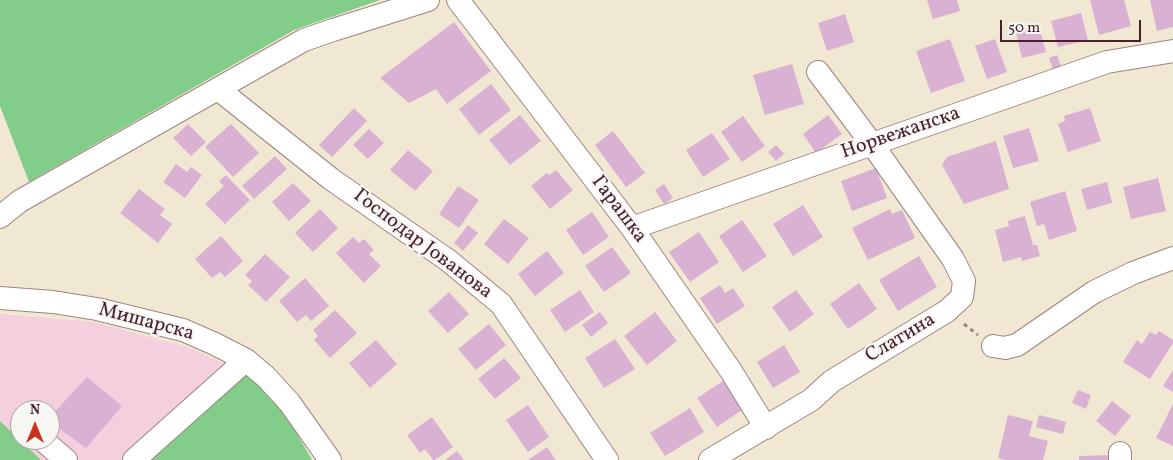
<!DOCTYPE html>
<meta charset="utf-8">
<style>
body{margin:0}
#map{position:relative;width:1173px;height:460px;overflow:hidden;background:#f1e8d3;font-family:Vollkorn,serif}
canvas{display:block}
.north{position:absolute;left:10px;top:400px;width:50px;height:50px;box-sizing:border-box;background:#f6f6f2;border:1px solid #b1a0a2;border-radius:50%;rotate:0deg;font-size:14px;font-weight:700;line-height:20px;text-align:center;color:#4a1f2b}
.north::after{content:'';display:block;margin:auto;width:18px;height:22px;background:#c8321e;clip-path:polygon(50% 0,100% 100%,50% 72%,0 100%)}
.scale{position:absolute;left:1000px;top:20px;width:141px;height:22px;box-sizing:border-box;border:2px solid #4a1f2b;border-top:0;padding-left:6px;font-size:15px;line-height:18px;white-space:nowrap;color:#4a1f2b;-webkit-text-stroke:4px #f6f6f2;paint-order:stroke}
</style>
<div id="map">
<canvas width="1173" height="460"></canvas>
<div class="north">N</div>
<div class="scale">50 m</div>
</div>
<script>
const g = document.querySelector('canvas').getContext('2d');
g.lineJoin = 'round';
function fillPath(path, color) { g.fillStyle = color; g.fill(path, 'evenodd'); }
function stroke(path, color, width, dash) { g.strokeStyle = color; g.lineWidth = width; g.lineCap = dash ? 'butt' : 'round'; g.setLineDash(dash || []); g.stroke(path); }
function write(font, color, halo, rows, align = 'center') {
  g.font = font + ' Vollkorn,serif'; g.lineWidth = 4.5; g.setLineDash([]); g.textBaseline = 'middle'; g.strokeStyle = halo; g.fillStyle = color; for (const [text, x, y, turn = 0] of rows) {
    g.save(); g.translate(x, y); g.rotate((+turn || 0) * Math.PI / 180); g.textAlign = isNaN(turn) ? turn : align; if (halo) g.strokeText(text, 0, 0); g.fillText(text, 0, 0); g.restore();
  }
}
fillPath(new Path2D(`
 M0,314L93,322L187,347L246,374L145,460H41L0,421ZM20,410H50V440H20Z`), '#f4cfde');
fillPath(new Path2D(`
 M0,0H380L294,30L29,182L0,106Z
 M246,374L281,406L312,460H145Z
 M0,421L41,460H0Z`), '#83cd8a');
fillPath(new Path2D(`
 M927,0H957L960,11L933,19Z
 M1090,0H1124L1131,26L1099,35Z
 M1150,0H1173V27L1157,31Z
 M1081,13L1088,40L1058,47L1051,21Z
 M845,14L854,42L827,51L818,23Z
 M454,22L491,71L447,104L436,89L409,103L380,78Z
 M1039,27L1046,52L1022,58L1016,33Z
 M950,39L965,81L931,93L916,51Z
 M995,39L1007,72L987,79L975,46Z
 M1057,55L1062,69L1054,72L1049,58Z
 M792,64L804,104L765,115L753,75Z
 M491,84L511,110L479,135L459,109Z
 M354,108L367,121L332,157L319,145Z
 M1090,108L1101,141L1068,152L1058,124L1065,121L1064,116Z
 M520,115L541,141L510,165L489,140Z
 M828,115L842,134L816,153L803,134Z
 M743,116L765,146L742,162L721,132Z
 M188,124L206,142L191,156L173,138Z
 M231,124L259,153L233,177L205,147Z
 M1029,128L1039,161L1013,168L1003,136Z
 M369,129L384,143L368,159L353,145Z
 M613,131L645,173L626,187L595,145Z
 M712,133L730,159L703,177L686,150Z
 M996,141L1009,189L964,204L942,165L947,157Z
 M776,145L784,154L776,161L768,152Z
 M408,150L433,171L415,191L390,170Z
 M275,156L287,169L254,199L242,186Z
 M176,164L187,172L191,167L202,175L185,198L163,182Z
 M876,168L887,198L852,211L841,181Z
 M556,170L573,190L550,209L531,186L547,173L549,175Z
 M226,175L250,200L225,224L205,204L224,186L219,181Z
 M1158,178L1166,211L1131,219L1123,187Z
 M1107,182L1112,203L1087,210L1081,189Z
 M293,183L311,201L289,221L272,202Z
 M664,184L673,198L664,204L655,190Z
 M458,186L479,200L459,228L439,214Z
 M139,189L165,209L160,215L172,224L158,243L120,213Z
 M1065,191L1077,231L1049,240L1044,224L1037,226L1030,202Z
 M803,205L823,237L793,256L773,224Z
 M320,209L338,228L313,252L295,233Z
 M890,209L892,214L902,210L915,238L868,260L852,228Z
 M592,212L609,237L583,255L566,230Z
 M1025,216L1033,245H1037L1040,256L1022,261L1021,257L1003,262L995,230L1009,226L1008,221Z
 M504,219L529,238L508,264L484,244Z
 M742,220L767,256L743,272L719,236Z
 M468,225L478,233L463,251L454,243Z
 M699,232L719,262L690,282L669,252Z
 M221,236L243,261L225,277L220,272L212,278L195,259Z
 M353,237L359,243L364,239L374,250L369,254L381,266L364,283L336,253Z
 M612,247L631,273L604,292L585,266Z
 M547,251L564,273L535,296L518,274Z
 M265,254L290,277L266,302L248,285L252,281L245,275Z
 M919,256L937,287L898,311L879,280Z
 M305,278L329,306L311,321L306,315L297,322L279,301Z
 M859,283L877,309L848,329L830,304Z
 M720,285L725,293L733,288L745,306L717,324L700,298Z
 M580,290L594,312L565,332L550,310Z
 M796,290L814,314L790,332L772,307Z
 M449,292L469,314L448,333L428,311Z
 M335,310L357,333L330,358L314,340L318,336L313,330Z
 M600,312L608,323L591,337L582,325Z
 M655,312L677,341L647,365L624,336Z
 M489,324L506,345L476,370L458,349Z
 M1159,331L1173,340V343L1150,379L1123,362L1137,340L1142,344L1150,332L1156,335Z
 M615,339L635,369L604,388L585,358Z
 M376,340L397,364L370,388L349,363Z
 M784,345L800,372L773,388L757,362Z
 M504,358L521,378L495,399L478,379Z
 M1173,370V392L1163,386Z
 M87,377L122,406L86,448L50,422V417Z
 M723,381L742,410L717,427L697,398Z
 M1078,390L1091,395L1086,409L1072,403Z
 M1112,401L1131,416L1115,436L1096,421Z
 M1173,404V446L1156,438Z
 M528,405L549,437L528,452L506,420Z
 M690,408L704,432L665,456L650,433Z
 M1008,415L1033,421L1029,436L1048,441L1043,460H1005L998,458Z
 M1039,415L1066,422L1063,434L1036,427Z
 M432,417L453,447L435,460H433L425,449L420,453L407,435Z
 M547,447L556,460H528Z
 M457,451L464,460H445Z
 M1112,455L1113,460H1079V456Z`), '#d9b1d3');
const minor = new Path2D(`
 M458,0L632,228L731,371L766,428
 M218,89L331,179L449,261L501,304L607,460
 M0,217L20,201L304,40L333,30L428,0
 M632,228L1107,62L1173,51
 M0,298L53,302L97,309L183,330L215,344L246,360L266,377L289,402L330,460
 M993,346L1005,348L1017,345L1094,292L1133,273L1173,258
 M46,443L66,460
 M1120,453V460
 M134,460L246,360
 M710,460L811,400L832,381L947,311L962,297L964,281L953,259L872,144L818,72`);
stroke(minor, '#9e847f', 24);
stroke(new Path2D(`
 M964,324L978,335`), '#9e847f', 3, [4, 4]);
stroke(minor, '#fff', 22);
write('20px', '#4a1f2b', '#f6f6f2', [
 ["Норвежанска",901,134,-19],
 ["Гарашка",618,210,53],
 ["Господар Јованова",422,245,37],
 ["Мишарска",146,323,15],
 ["Слатина",901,339,-31]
]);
</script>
